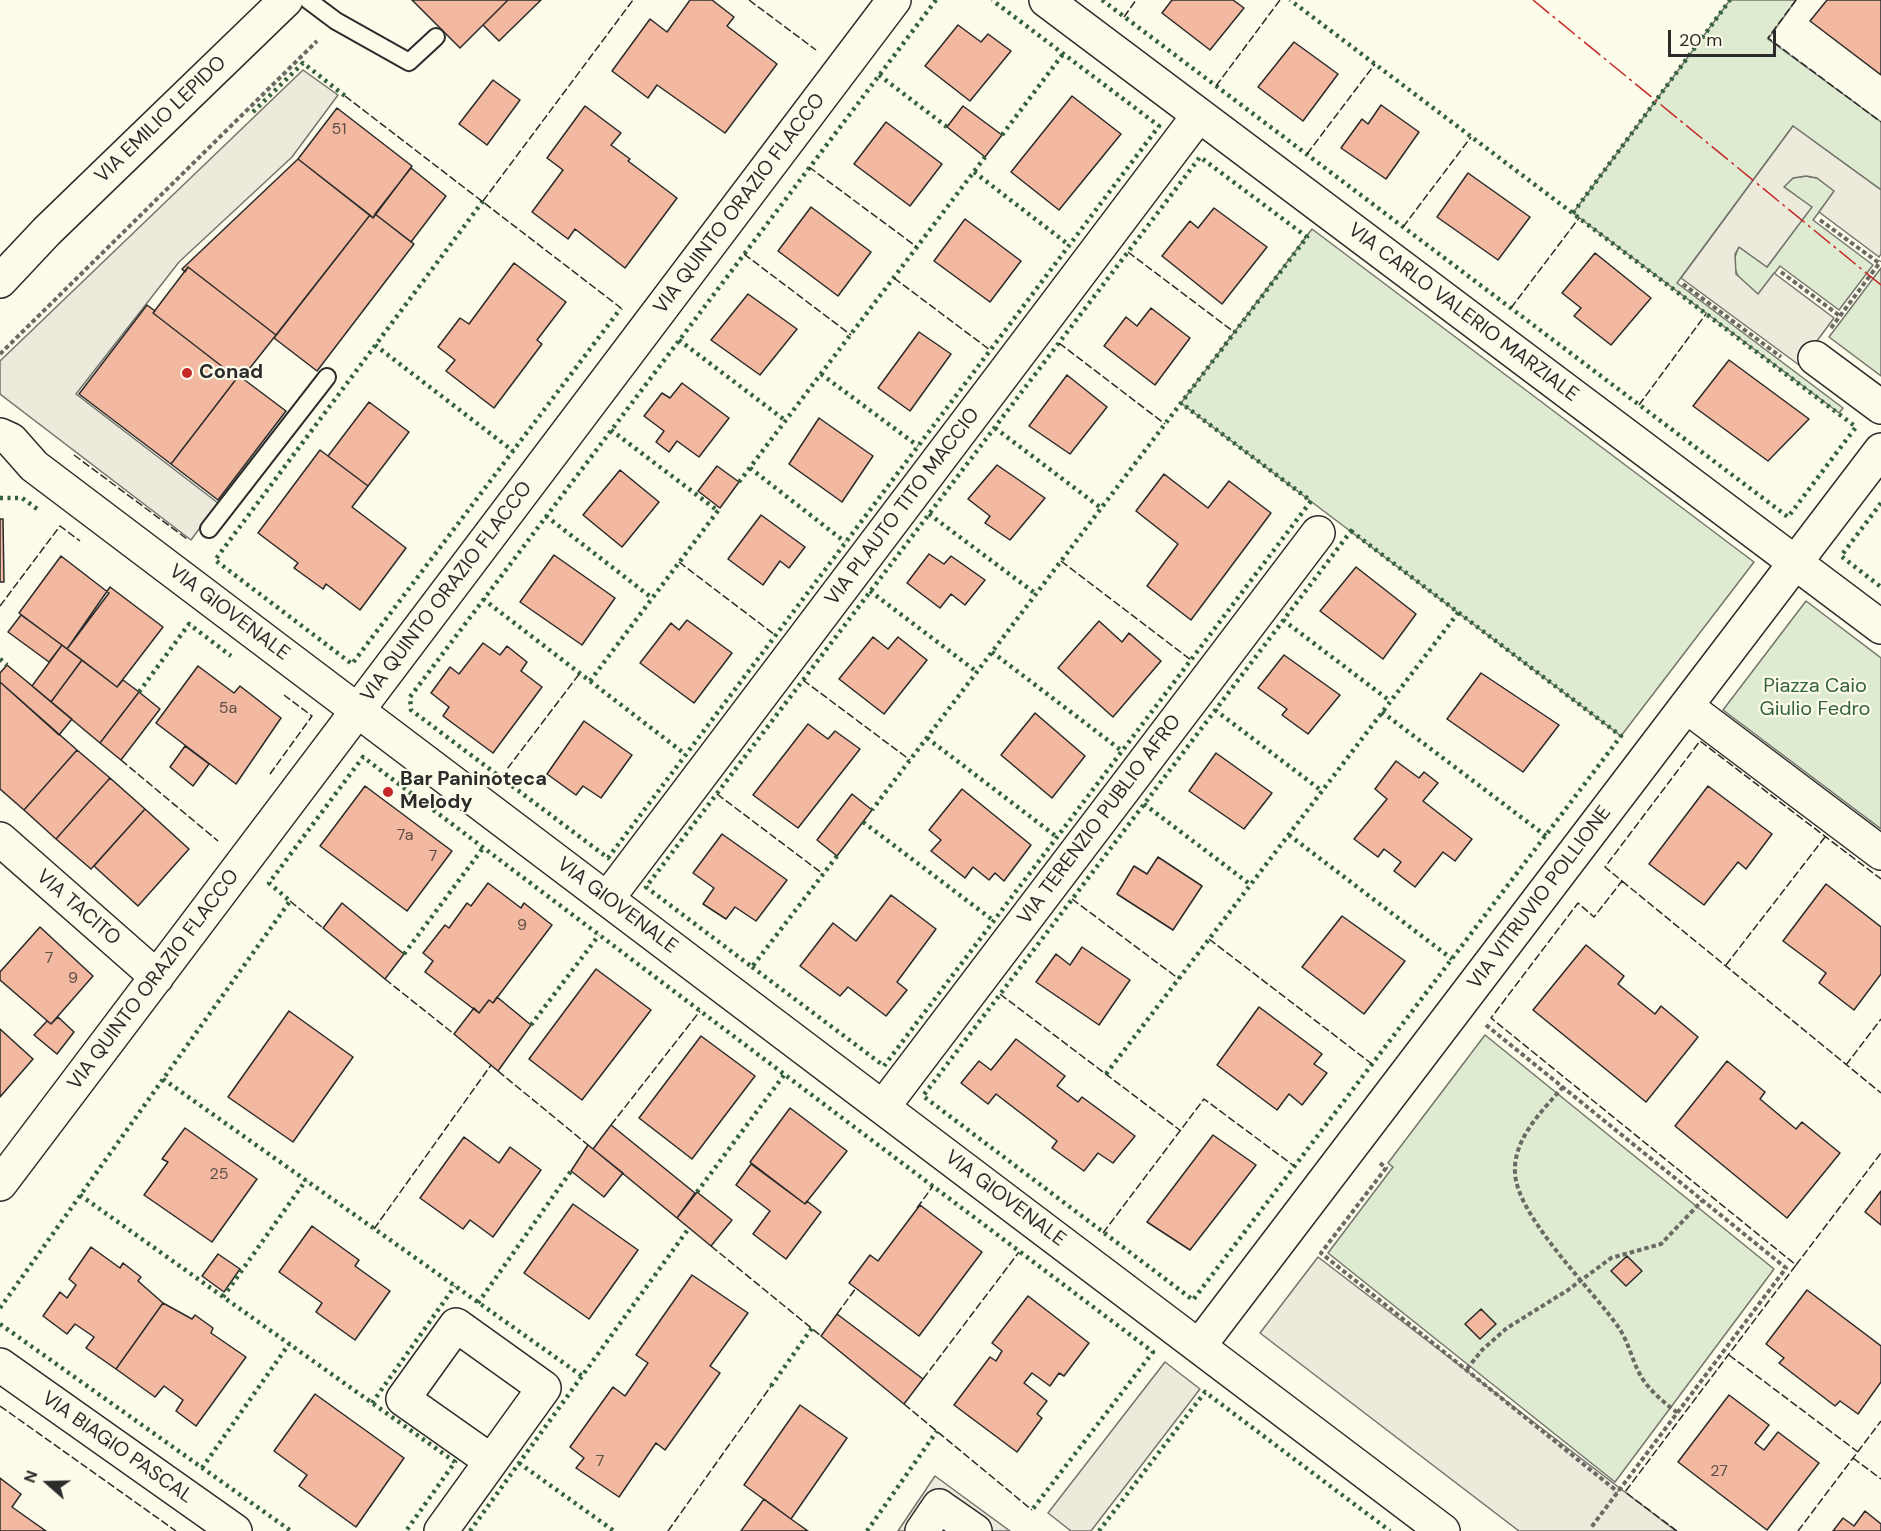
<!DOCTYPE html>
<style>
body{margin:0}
#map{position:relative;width:1881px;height:1531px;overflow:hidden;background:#fdfbea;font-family:"DM Sans",sans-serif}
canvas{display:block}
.north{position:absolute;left:18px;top:1453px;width:60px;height:60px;-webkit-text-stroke:4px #fdfbea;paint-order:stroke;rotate:290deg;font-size:16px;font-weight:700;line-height:24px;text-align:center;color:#2b2b2b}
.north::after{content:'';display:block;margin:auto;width:21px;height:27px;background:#2b2b2b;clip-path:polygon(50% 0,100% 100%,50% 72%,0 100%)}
.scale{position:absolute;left:1668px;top:30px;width:108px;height:27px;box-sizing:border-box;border:3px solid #2b2b2b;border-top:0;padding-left:8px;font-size:18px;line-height:21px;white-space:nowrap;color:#2b2b2b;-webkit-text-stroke:4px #fdfbea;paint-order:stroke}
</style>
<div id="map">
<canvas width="1881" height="1531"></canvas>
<div class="north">N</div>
<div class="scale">20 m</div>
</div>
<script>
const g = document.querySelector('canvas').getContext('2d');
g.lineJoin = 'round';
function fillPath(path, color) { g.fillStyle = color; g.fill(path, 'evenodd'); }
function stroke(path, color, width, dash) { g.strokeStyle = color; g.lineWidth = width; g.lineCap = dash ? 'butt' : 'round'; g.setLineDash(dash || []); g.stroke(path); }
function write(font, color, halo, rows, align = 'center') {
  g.font = font + ' "DM Sans",sans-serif'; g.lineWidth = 4.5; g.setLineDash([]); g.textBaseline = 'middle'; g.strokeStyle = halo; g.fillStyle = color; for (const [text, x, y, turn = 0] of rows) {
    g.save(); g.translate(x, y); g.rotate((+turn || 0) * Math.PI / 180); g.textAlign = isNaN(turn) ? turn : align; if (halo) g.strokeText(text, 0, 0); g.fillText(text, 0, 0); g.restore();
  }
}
const green = new Path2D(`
 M1730,0H1796L1768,39L1881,122V190L1793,126L1677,283L1843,408L1839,413L1573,213Z
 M1806,176L1817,178L1835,191L1813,220L1873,265L1839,310L1780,266L1758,295C1740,281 1727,270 1739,247L1767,267L1811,207L1783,186L1793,178Z
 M1312,229L1754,562L1621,736L1181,403Z
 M1881,268V376L1829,337Z
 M1806,601L1881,658V829L1723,710Z
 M1485,1035L1774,1269L1615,1482L1328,1253L1393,1167L1388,1163Z`);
fillPath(green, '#deebd1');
stroke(green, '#74746e', 1.5);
const parking = new Path2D(`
 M303,70L338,95L292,157L179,262L76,394L218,503L191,540L0,394V361Z
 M1793,126L1881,190V254L1879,257L1819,212L1834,191L1817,178L1806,176L1793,178L1784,187L1812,207L1767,267L1739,247L1735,254L1736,274L1758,294L1774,273L1834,318L1799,365L1681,278Z
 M1318,1257L1621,1489L1676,1531H1519L1260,1333Z
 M1165,1362L1200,1389L1091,1531H1071L1048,1513Z
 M935,1476L1010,1531H898Z`);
fillPath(parking, '#eceadb');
stroke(parking, '#74746e', 1.5);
const building = new Path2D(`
 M412,0H508L460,48Z
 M508,0H541L499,41L483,25Z
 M690,0H712L734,17L727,26L777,64L725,133L657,85L648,98L612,71L650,19L667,32Z
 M1172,0H1233L1244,8L1210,50L1162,13Z
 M1827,0H1881V75L1810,21Z
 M958,25L981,42L988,34L1011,51L970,101L925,66Z
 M1294,42L1338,74L1303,121L1258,87Z
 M493,80L520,100L487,145L459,124Z
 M1072,96L1121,134L1059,210L1011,172Z
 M1381,105L1419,132L1386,179L1341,148L1362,119L1368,124Z
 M585,106L621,133L611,145L630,159L628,161L677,198L625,268L575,229L568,239L532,212L563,170L547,158Z
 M963,106L1002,135L985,157L947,127Z
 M337,108L412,166L373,218L298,159Z
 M886,122L942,164L910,206L854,164Z
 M298,159L370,215L276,335L188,267L185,272L182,269Z
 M411,168L446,196L411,242L375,214Z
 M1468,173L1530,217L1498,260L1437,217Z
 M811,207L871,252L838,296L778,251Z
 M1214,208L1267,247L1222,304L1162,256L1190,221L1198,228Z
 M375,214L414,244L317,371L274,338L370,215L373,218Z
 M965,219L1021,261L990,302L934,261Z
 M1595,253L1651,298L1611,345L1574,316L1581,308L1562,293Z
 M514,263L566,302L537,340L542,344L494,408L446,371L455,360L438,347L460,318L469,324Z
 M188,267L276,335L242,378H237L153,313Z
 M748,294L797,329L760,375L711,340Z
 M147,305L155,311L153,313L237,378L171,464L79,394Z
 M1151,308L1190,338L1155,385L1104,346L1126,317L1137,326Z
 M919,332L951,354L910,411L878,388Z
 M1729,360L1809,419L1768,461L1693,406Z
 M1067,375L1107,407L1070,454L1029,426Z
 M237,378H242L286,411L218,500L171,464Z
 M682,383L729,418L699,457L677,441L669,452L656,442L664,431L644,416L662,393L670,398Z
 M369,402L409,432L368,486L328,456Z
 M819,418L873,456L842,502L789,464Z
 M320,450L368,486L352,507L406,548L360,610L326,584L323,589L294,568L298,563L258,533Z
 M997,465L1045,498L1010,540L985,523L990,516L968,499Z
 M717,466L739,482L720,508L698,491Z
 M620,470L659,502L622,547L583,515Z
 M1164,474L1208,508L1229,481L1271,513L1191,620L1147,586L1178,544L1136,511Z
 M761,515L805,547L789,568L780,561L763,585L728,559Z
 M0,519H3L4,582H0Z
 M929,554L944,564L951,556L985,580L965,605L951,594L940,608L907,583Z
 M554,555L615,598L582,645L520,602Z
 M61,556L109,593L67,649L19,613Z
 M1356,567L1416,614L1383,659L1320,611Z
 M110,587L163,627L117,687L67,649Z
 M21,615L62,645L49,662L8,632Z
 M687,620L732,653L694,703L640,663L671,623L679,630Z
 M1099,621L1122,642L1129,633L1161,661L1113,717L1058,668Z
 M873,637L888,649L898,637L927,660L884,714L839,679Z
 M483,643L500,655L507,646L527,662L521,671L542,687L493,753L443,716L449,707L431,693L450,667L459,674Z
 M62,645L82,660L51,702L32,686Z
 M1284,655L1340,695L1308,734L1282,715L1287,709L1258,688Z
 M82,660L117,687L123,680L139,692L100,743L51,702Z
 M7,665L72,719L59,735L0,682V673Z
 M198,666L234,693L240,686L281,718L236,784L156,723Z
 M1481,673L1559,725L1523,772L1447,719Z
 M0,682L77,750L24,810L0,789Z
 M139,692L160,709L121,760L100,743Z
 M1035,713L1085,756L1052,798L1001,755Z
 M584,721L632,755L601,798L583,786L576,795L547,774Z
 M808,724L828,739L835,731L860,749L798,828L753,795Z
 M185,746L209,764L193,786L170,767Z
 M77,750L110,778L56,839L24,810Z
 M1216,753L1272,793L1244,829L1189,791Z
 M1396,761L1419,778L1424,772L1438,783L1423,801L1472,839L1455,861L1443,852L1415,887L1394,871L1401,862L1384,849L1378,857L1354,839L1387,799L1375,789Z
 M110,778L145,809L91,869L56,839Z
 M365,786L452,851L407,911L320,846Z
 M1708,786L1772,834L1746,869L1738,862L1704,905L1649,864Z
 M962,789L1031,845L1004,881L995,873L989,880L973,867L965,878L931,851L941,840L929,830Z
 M852,794L872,810L837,856L817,840Z
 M145,809L189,849L138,906L94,866Z
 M722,834L787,880L756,921L735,907L726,919L703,904L714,888L693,873Z
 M1158,857L1202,886L1173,930L1117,894L1134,866L1147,874Z
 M488,883L521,908L524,903L552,925L493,1003L489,1000L479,1013L425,972L433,961L423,953L445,925L449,928L467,903L471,906Z
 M1826,884L1881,927V974L1854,1010L1819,983L1826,973L1783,941Z
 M891,895L936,929L897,982L907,990L886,1016L848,987L840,996L800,966L833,923L856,941Z
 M342,903L404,954L385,979L323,928Z
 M1342,916L1405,961L1364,1014L1302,967Z
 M40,927L93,976L51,1024L0,980V972Z
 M1586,945L1624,976L1618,984L1655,1014L1661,1006L1698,1037L1646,1102L1533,1010Z
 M1082,947L1130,980L1099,1025L1036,982L1056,954L1070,965Z
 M596,969L651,1010L582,1100L529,1059Z
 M497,997L531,1025L498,1071L454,1034L474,1008L479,1013L489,1000L493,1003Z
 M1259,1007L1322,1054L1314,1064L1327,1073L1302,1105L1289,1094L1277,1110L1217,1065Z
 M289,1011L353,1057L293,1142L228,1097Z
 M58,1017L74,1032L57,1054L34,1035L47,1021L51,1024Z
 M0,1029L33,1059L0,1097Z
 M701,1036L755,1076L692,1159L639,1118Z
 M1016,1039L1065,1076L1057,1086L1078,1102L1082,1097L1135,1136L1113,1163L1098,1153L1084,1171L1052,1148L1057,1141L996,1094L988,1104L961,1083L979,1061L991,1070Z
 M1727,1061L1765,1092L1760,1099L1796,1129L1802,1122L1840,1153L1787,1218L1675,1126Z
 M790,1108L847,1151L805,1204L750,1162Z
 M611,1125L695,1193L677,1218L593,1149Z
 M185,1128L257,1179L212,1242L144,1195L168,1162L162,1159Z
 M1213,1135L1256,1165L1190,1250L1147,1222Z
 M464,1137L499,1163L510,1147L541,1170L493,1237L470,1220L463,1229L420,1198Z
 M588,1145L623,1173L604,1197L571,1171Z
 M751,1164L805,1204L807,1201L821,1212L786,1259L753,1234L770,1211L736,1185Z
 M1881,1191V1225L1865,1212Z
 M697,1192L732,1220L711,1246L677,1218Z
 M573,1204L638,1250L589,1319L524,1273Z
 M920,1205L982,1252L919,1336L849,1283L870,1255L878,1261Z
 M312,1226L359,1260L355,1266L390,1291L355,1340L316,1312L322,1303L279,1272Z
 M91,1247L120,1268L123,1263L141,1277L138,1281L163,1303L116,1369L86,1348L94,1337L75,1324L67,1334L43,1316L60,1292L67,1298L76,1285L69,1279Z
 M218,1254L240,1269L224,1292L202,1276Z
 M1627,1256L1642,1271L1626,1286L1611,1271Z
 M692,1275L748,1313L710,1366L720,1373L665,1450L656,1443L619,1497L576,1468L584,1458L570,1447L613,1387L625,1396L648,1363L636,1355Z
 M1807,1290L1881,1346V1382L1858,1414L1840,1401L1835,1406L1779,1363L1784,1358L1766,1344Z
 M1028,1296L1089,1343L1064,1376L1059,1373L1050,1386L1032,1373L1024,1383L1047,1401L1037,1414L1042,1418L1017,1452L954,1405L990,1357L996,1361L1002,1351L992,1343Z
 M163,1303L192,1319L195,1315L213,1328L211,1333L246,1357L196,1426L176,1411L183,1400L164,1386L155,1397L116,1369Z
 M1481,1309L1496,1324L1480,1339L1465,1324Z
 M837,1314L923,1379L904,1404L821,1336Z
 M315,1394L404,1458L356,1527L299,1486L307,1475L274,1451Z
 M1729,1395L1769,1425L1755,1443L1764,1450L1778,1432L1819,1463L1767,1530L1678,1462Z
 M800,1405L847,1438L791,1519L744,1485Z
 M0,1478L21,1494L12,1507L46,1531H0Z
 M764,1499L791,1519L808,1531H741Z
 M1865,1511L1881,1524V1531H1833L1843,1518L1854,1526Z`);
fillPath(building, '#f2b8a0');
stroke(building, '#2b2b2b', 1.5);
const service = new Path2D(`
 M308,0L336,21L409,62L436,37
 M209,529L327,377`);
const minor = new Path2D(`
 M1046,0L1881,627
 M1815,358L1881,407
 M1686,706L1881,853
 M0,839L157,977
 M607,899L1199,115
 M883,1107L1318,533
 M0,1184L894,0
 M1199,1346L1881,450
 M0,1365L235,1531
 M441,1531L544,1388L456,1325L403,1399L491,1461
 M922,1531L939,1506L975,1531`);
const tertiary = new Path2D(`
 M0,435L11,440L34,466L1443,1531`);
const secondary = new Path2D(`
 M0,281L47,231L286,0`);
stroke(service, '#2b2b2b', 20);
stroke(minor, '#2b2b2b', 36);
stroke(tertiary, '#2b2b2b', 36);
stroke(secondary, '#2b2b2b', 36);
stroke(new Path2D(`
 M1820,220L1879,263
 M1781,272L1840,316
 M1683,284L1781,357
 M1831,328L1881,261
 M0,354L317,41
 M1486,1025L1786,1268L1590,1529
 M1563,1087C1542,1111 1513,1139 1515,1173C1517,1217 1593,1290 1619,1328C1631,1346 1633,1368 1647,1385C1656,1396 1667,1405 1678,1413
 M1380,1163L1386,1168L1321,1253L1618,1492
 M1467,1369L1482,1350L1507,1328L1568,1290L1611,1258L1661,1244L1702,1201`), '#6a6964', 4, [4.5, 3]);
stroke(service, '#fdfbea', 16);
stroke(minor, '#fdfbea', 33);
stroke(tertiary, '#fdfbea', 33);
stroke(secondary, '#fdfbea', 33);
stroke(new Path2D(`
 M936,0L410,697L411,710L608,858L1159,126L992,0
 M1102,0L1788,517L1856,427L1290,0
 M879,75L947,127
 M253,112L303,63L345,96
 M1002,135L1063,54
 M974,172L1069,245
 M483,201L215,560L352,664L621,308
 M1573,213L1730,0
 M679,340L786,421
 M375,345L513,451
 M821,374L918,446
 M995,428L1101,508
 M611,430L718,511
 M750,468L845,542
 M739,482L985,157
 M0,498H22L40,511
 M1881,503L1841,556L1881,587
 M929,514L1036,594
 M546,516L652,598
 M1351,531L1621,736L1193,1300L923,1096Z
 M870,591L977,672
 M483,599L685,754
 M1283,620L1390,701
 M992,652L1122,751
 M0,659L7,665
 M590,681L720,508
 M139,692L189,624L231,656
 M1215,710L1322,791
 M1382,712L1546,836
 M927,738L1057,837
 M1144,804L1251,885
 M863,822L994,921
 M1289,835L1452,959
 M837,856L752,967L646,887L1200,157L1307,237L872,810
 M404,954L483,848
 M752,967L884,1066L1311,501L1181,403
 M531,1025L599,935
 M1106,1074L1458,613
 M163,1079L582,1376
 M697,1192L784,1075
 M80,1195L455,1462L406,1531
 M223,1297L306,1180
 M478,1303L571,1171
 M0,1308L290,901L269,883L363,757L1153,1352L1032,1510
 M0,1324L291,1531
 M771,1386L812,1328
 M372,1403L455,1286
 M519,1463L614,1531
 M202,1468L289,1344
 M470,1531L689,1228
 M867,1531L937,1431
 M1099,1531L1205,1392L1390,1531`), '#34623c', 4.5, [3, 4.5]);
stroke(new Path2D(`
 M749,0L816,50
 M1796,0L1768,38L1881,122
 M1124,17L1136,0
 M1216,86L1280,0
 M345,96L621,308
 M1307,154L1375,64
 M809,167L917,247
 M483,201L633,0
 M1403,227L1471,137
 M1128,252L1234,332
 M744,254L851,335
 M894,278L990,350
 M1511,308L1579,218
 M1059,343L1165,424
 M1639,405L1706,314
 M74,455L187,539
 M1061,561L1191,660
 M679,562L775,635
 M0,606L60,526L80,541
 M803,680L910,760
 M121,760L218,841
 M270,774L312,716L284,695
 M501,777L580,673
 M717,794L823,874
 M1622,881L1881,1093
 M1072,899L1179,979
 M290,901L323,928
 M1209,939L1372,1064
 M1726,965L1825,837
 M385,979L454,1034
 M1000,994L1181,1131
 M1846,1065L1881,1019
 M498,1071L588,1145
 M611,1125L700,1011
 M917,1208L933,1186
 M374,1229L491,1065
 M1103,1233L1204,1099L1294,1166
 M711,1246L821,1336
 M1796,1265L1881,1153
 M837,1314L856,1288
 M1729,1355L1858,1452
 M923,1379L1019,1252
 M904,1404L1032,1510
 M0,1406L176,1531
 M1853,1458L1881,1479
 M668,1531L771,1386
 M1677,1531L1625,1492L1796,1265L1491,1018L1578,903L1594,917L1622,881L1605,867L1700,741L1881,879
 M1798,1531L1881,1421`), '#2b2b2b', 1.5, [8, 3]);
stroke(new Path2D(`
 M1533,0L1881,285`), '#c62828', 1.5, [21, 4.5, 3, 4.5]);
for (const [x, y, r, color] of [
 [187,373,6,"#c62828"],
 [388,792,6,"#c62828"]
]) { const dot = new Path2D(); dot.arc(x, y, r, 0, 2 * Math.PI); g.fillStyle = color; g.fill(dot); stroke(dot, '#fdfbea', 2); }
write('16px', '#5d4e48', null, [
 ["51",339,130],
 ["5a",228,709],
 ["7a",405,836],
 ["7",433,857],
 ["9",522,926],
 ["7",49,959],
 ["9",73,979],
 ["25",219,1175],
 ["7",600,1462],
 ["27",1719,1472]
]);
write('20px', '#2b2b2b', '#fdfbea', [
 ["VIA EMILIO LEPIDO",161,120,-44],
 ["VIA QUINTO ORAZIO FLACCO",740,204,-53],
 ["VIA CARLO VALERIO MARZIALE",1463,313,37],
 ["VIA PLAUTO TITO MACCIO",903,507,-53],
 ["VIA QUINTO ORAZIO FLACCO",447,592,-53],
 ["VIA GIOVENALE",229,613,37],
 ["VIA TERENZIO PUBLIO AFRO",1100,820,-53],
 ["VIA VITRUVIO POLLIONE",1540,898,-53],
 ["VIA GIOVENALE",617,906,37],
 ["VIA TACITO",78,908,41],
 ["VIA QUINTO ORAZIO FLACCO",154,980,-53],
 ["VIA GIOVENALE",1005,1199,37],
 ["VIA BIAGIO PASCAL",117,1448,35]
]);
write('bold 20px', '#2b2b2b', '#fdfbea', [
 ["Conad",199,373],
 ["Bar Paninoteca",400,780],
 ["Melody",400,803]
], 'left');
write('20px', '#34623c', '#fdfbea', [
 ["Piazza Caio",1815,687],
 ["Giulio Fedro",1815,710]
]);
</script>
